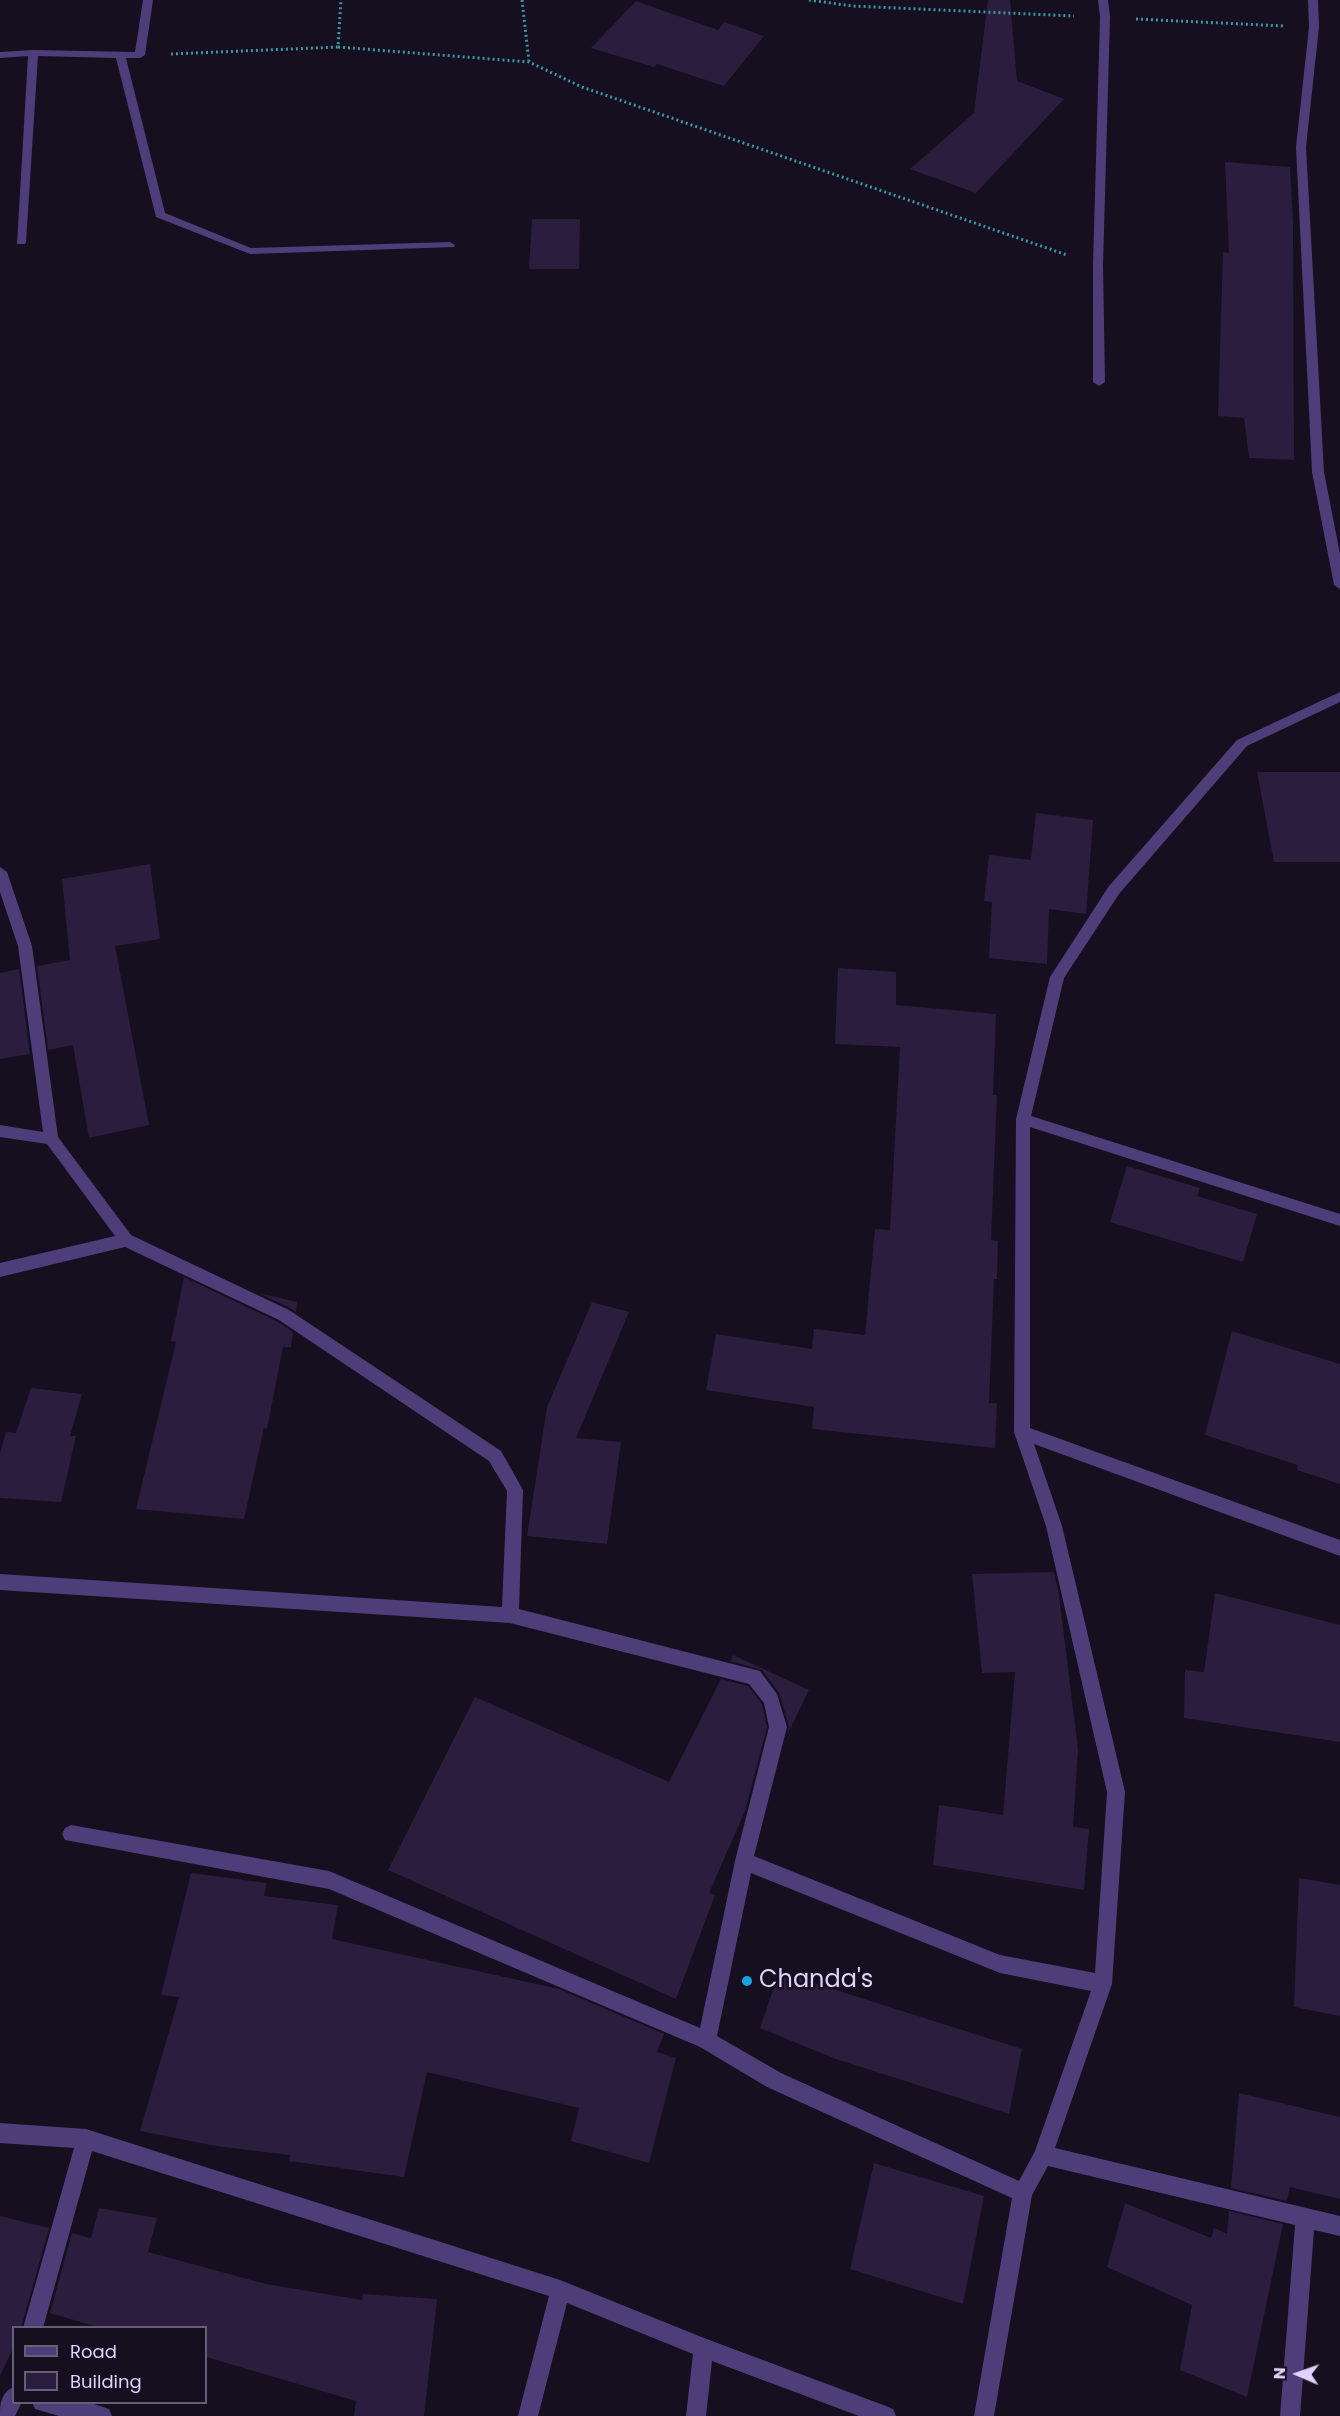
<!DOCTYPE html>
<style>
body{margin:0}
#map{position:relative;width:1340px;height:2416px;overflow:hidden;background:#150f1f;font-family:Poppins,sans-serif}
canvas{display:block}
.legend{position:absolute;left:12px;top:2326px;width:195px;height:78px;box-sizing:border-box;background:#150f1f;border:2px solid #665d77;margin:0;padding:8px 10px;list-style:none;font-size:18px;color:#dfd2fb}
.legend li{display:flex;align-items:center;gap:12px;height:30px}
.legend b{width:30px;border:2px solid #665d77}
.north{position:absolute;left:1268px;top:2344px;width:60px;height:60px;-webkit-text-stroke:4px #150f1f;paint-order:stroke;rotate:272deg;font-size:16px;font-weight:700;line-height:24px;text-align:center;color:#dfd2fb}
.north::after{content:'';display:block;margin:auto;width:21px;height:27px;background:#dfd2fb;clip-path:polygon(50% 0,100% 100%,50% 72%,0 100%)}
</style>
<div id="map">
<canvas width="1340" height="2416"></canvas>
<ul class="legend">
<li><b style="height:8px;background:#4d3e7a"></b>Road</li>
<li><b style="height:16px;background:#2b1d3e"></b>Building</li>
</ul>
<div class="north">N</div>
</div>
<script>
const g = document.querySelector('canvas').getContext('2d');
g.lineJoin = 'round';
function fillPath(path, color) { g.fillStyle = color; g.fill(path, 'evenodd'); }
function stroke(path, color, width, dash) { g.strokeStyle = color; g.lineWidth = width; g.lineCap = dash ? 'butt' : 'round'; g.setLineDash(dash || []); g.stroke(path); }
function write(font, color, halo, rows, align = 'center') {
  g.font = font + ' Poppins,sans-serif'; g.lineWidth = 5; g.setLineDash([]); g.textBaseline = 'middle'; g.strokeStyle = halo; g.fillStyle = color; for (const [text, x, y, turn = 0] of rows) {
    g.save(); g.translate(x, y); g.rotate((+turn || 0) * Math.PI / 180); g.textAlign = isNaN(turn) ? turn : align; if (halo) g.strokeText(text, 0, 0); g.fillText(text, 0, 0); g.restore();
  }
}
fillPath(new Path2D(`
 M988,0H1010L1017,81L1064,99L976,193L910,169L974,113Z
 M636,1L718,30L724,22L764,36L724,86L657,64L654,67L591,48Z
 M1225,162L1290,167L1293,222L1294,460L1249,458L1244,418L1218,416L1223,252L1229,253Z
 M532,219H580L579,269H529Z
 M1257,772H1340V862H1274Z
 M1036,813L1093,820L1086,914L1049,909L1047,964L989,958L992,902L984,901L989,855L1031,860Z
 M150,864L160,939L115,946L149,1125L89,1138L73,1045L48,1050L37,966L70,960L62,879Z
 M838,968L896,972V1005L996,1014L993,1095H997L991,1240L998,1241L997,1279H994L989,1403H997L995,1448L812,1429L814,1407L706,1390L716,1334L812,1349L814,1329L865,1335L875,1229L890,1230L900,1047L835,1044Z
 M19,969L30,1054L0,1059V973Z
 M1127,1166L1200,1188L1197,1196L1257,1214L1243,1262L1110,1222Z
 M184,1277L278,1322L293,1332L291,1347H283L267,1429L264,1428L244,1519L136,1509L176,1342L171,1341Z
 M259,1293L297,1302L296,1312L290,1308Z
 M592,1302L629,1312L576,1438L621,1442L607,1544L527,1536L547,1407Z
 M1232,1331L1340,1364V1484L1297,1470L1298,1465L1205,1435Z
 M31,1388L82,1394L70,1436H76L61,1502L0,1498V1453L6,1432L16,1433Z
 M1054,1572L1059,1595L1078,1749L1073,1827L1089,1829L1084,1890L933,1865L939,1805L1003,1815L1015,1672L982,1673L972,1574Z
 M1215,1593L1340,1625V1742L1184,1718L1185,1670L1204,1672Z
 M733,1655L809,1690L787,1735L789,1726L779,1693L762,1670L730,1661Z
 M721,1679L748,1686L762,1704L767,1727L745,1811L709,1893L715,1895L676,1999L388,1870L475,1697L669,1782Z
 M191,1873L267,1883L264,1896L338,1905L332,1939L559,1989L664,2034L657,2052L676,2058L649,2163L571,2141L579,2108L427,2072L404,2177L289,2161L290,2155L216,2146L140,2131L179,1997L161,1995Z
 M1299,1878L1340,1885V2016L1294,2007Z
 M780,1970L817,1984L1022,2049L1009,2114L836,2059L760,2028Z
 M1239,2093L1340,2117V2199L1290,2187L1287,2201L1231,2188Z
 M874,2163L984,2196L963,2304L850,2269Z
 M1125,2203L1211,2238L1214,2228L1227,2234L1229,2211L1283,2224L1247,2397L1180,2370L1192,2305L1107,2267Z
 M99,2208L157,2218L148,2252L266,2284L362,2300L363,2294L437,2299L424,2416H354L356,2401L206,2357V2328H101L50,2313L72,2233L91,2238Z
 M0,2216L49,2228L21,2328H14V2346L0,2376Z`), '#2b1d3e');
stroke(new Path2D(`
 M522,0L529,62
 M809,0L852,6L1074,16
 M1136,19L1284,26
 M338,47L529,62L582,87L1067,255
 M171,54L338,47L341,0`), '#3996a7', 3, [2, 3]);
fillPath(new Path2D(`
 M143,0H153L145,55L140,58H126L165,213L251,248L450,242L455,245L454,247L250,254L156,217L116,58L38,56L26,242L25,244H17L28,56L0,58V52L33,50L135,52Z
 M1098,0H1108L1110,17L1103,265L1105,382L1099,386L1093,382V265L1100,17Z
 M1308,0H1318L1319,27L1306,147L1324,472L1340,554V589L1334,585L1312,472L1296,147L1309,27Z
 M1340,692V702L1247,746L1119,894L1064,978L1031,1116L1340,1214V1226L1030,1127V1428L1340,1540V1556L1034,1444L1062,1526L1125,1792L1112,1984L1055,2148L1340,2216V2236L1314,2230L1300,2416H1280L1295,2225L1048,2166L1032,2195L994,2416H974L1012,2198L767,2087L700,2047L329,1889L65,1840L62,1834L65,1828L71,1825L329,1871L700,2028L735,1861L769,1727L764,1703L749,1684L510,1623L0,1590V1574L502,1607L507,1491L489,1461L279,1320L125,1247L0,1277V1263L115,1236L47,1144L0,1137V1125L43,1132L18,946L0,892V867L7,872L32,946L58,1137L131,1235L289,1310L501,1451L523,1490L519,1609L760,1671L777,1694L787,1727L754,1856L1000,1955L1095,1973L1107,1792L1046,1526L1014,1432L1016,1119L1050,977L1109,886L1237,740ZM751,1873L1000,1973L1091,1991L1035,2151L1019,2181L781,2073L717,2036Z
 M0,2123L86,2129L560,2280L704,2338L886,2406L893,2409L896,2416H859L712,2361L706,2416H686L693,2354L567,2303L538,2416H518L549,2296L92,2151L43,2328H23L74,2148L0,2143Z
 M14,2387V2402L21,2404L15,2416H0C0,2404 1,2392 14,2387Z
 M32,2402H88L109,2409L112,2416H59L35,2409Z`), '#4d3e7a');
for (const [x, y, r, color] of [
 [747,1981,6,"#16a3e2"]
]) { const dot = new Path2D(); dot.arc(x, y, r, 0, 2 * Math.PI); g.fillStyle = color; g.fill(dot); stroke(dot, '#150f1f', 2); }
write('24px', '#dfd2fb', '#150f1f', [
 ["Chanda's",759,1981]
], 'left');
</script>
